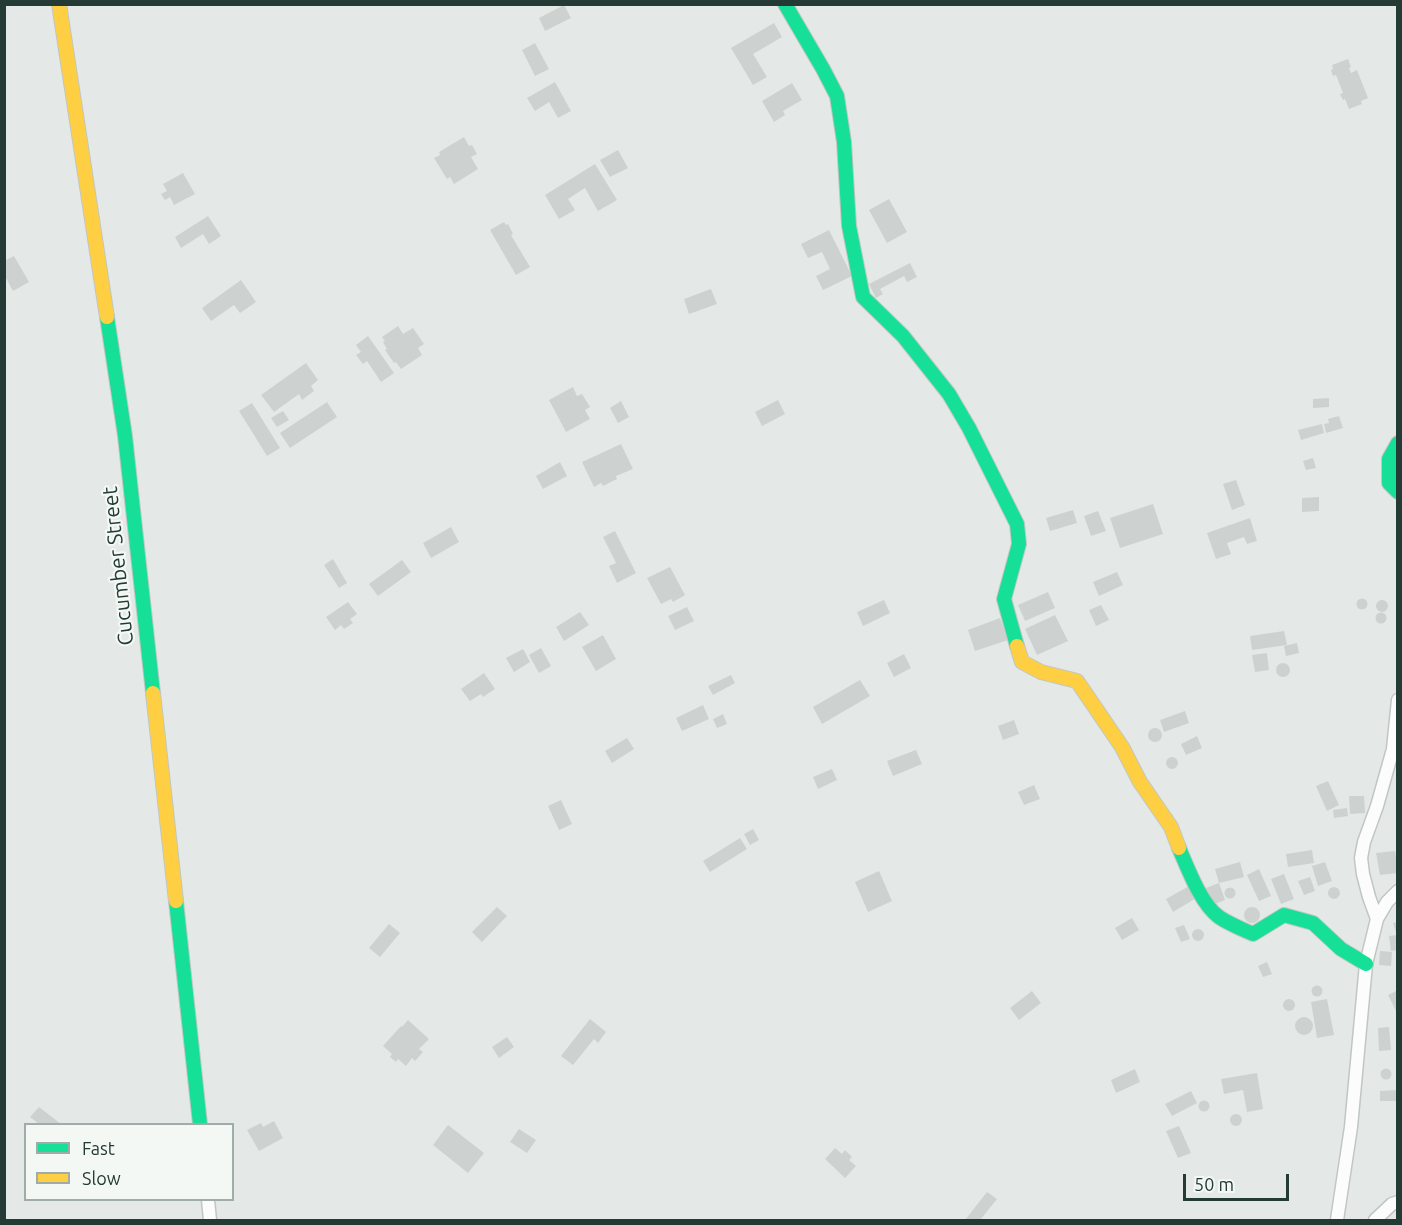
<!DOCTYPE html>
<style>
body{margin:0}
#map{position:relative;width:1402px;height:1225px;overflow:hidden;background:#e4e9e7;font-family:Ubuntu,sans-serif}
canvas{display:block}
.frame{position:absolute;inset:0;border:6px solid #243a35;pointer-events:none}
.legend{position:absolute;left:24px;top:1123px;width:210px;height:78px;box-sizing:border-box;background:#f3f8f5;border:2px solid #a0aca8;margin:0;padding:8px 10px;list-style:none;font-size:18px;color:#243a35}
.legend li{display:flex;align-items:center;gap:12px;height:30px}
.legend b{width:30px;border:2px solid #a0aca8}
.scale{position:absolute;left:1183px;top:1174px;width:106px;height:27px;box-sizing:border-box;border:3px solid #243a35;border-top:0;padding-left:8px;font-size:18px;line-height:21px;white-space:nowrap;color:#243a35;-webkit-text-stroke:4px #f3f8f5;paint-order:stroke}
</style>
<div id="map">
<canvas width="1402" height="1225"></canvas>
<div class="frame"></div>
<ul class="legend">
<li><b style="height:8px;background:#16e098"></b>Fast</li>
<li><b style="height:8px;background:#ffcf43"></b>Slow</li>
</ul>
<div class="scale">50 m</div>
</div>
<script>
const g = document.querySelector('canvas').getContext('2d');
g.lineJoin = 'round';
function fillPath(path, color) { g.fillStyle = color; g.fill(path, 'evenodd'); }
function stroke(path, color, width, dash) { g.strokeStyle = color; g.lineWidth = width; g.lineCap = dash ? 'butt' : 'round'; g.setLineDash(dash || []); g.stroke(path); }
function write(font, color, halo, rows, align = 'center') {
  g.font = font + ' Ubuntu,sans-serif'; g.lineWidth = 4.5; g.setLineDash([]); g.textBaseline = 'middle'; g.strokeStyle = halo; g.fillStyle = color; for (const [text, x, y, turn = 0] of rows) {
    g.save(); g.translate(x, y); g.rotate((+turn || 0) * Math.PI / 180); g.textAlign = isNaN(turn) ? turn : align; if (halo) g.strokeText(text, 0, 0); g.fillText(text, 0, 0); g.restore();
  }
}
fillPath(new Path2D(`
 M564,5L571,18L545,31L539,18Z
 M774,23L782,37L753,54L767,77L753,85L731,48Z
 M535,43L549,69L535,76L522,50Z
 M1348,59L1351,67L1349,68L1351,73L1357,70L1368,98L1361,101L1362,104L1349,109L1345,99L1343,100L1340,94L1343,93L1336,75L1333,76L1331,70L1333,69L1332,65Z
 M555,82L571,111L558,118L549,102L535,111L527,98Z
 M792,83L802,100L783,111L785,115L774,122L762,101Z
 M464,137L469,146L472,145L477,154L471,157L478,169L454,184L450,177L447,179L434,158L440,155L439,152Z
 M618,150L628,168L610,177L600,160Z
 M595,164L617,200L598,211L585,188L568,199L575,210L559,219L545,195Z
 M183,173L195,194L174,205L170,197L165,200L161,194L167,191L163,184Z
 M889,199L907,232L887,243L869,210Z
 M208,216L221,236L209,244L203,234L181,248L175,237Z
 M504,222L506,225L508,224L513,234L511,235L530,267L516,275L490,230Z
 M829,230L852,276L823,290L816,276L830,269L822,252L808,258L801,244Z
 M14,256L29,282L13,291L6,278L4,279V261Z
 M910,263L917,277L907,282L904,276L880,289L883,294L876,298L869,284Z
 M241,280L256,302L240,313L234,305L211,321L202,308Z
 M711,289L717,304L689,314L684,299Z
 M398,326L403,334L413,328L424,344L418,348L422,355L401,369L396,362L394,363L385,350L387,349L383,342L385,341L382,337Z
 M368,336L394,373L381,382L367,361L363,364L356,355L361,352L356,345Z
 M306,363L318,380L311,386L314,391L302,400L299,394L274,412L261,395Z
 M573,387L577,396L582,394L590,407L585,410L590,419L566,432L549,400Z
 M1329,398V407L1313,408V399Z
 M778,400L785,414L762,426L755,412Z
 M621,401L629,417L618,423L610,408Z
 M327,402L337,417L290,448L280,433Z
 M252,403L280,448L267,456L239,411Z
 M283,411L289,420L277,427L271,418Z
 M1339,416L1343,428L1326,433L1324,424L1329,423L1328,419Z
 M1322,424L1324,433L1301,440L1298,430Z
 M621,444L633,469L616,476L617,479L603,486L601,483L594,487L582,462Z
 M1313,458L1316,468L1306,470L1303,461Z
 M560,462L567,476L543,489L536,476Z
 M1236,480L1245,505L1232,510L1223,484Z
 M1319,497V511L1302,512V498Z
 M1153,504L1163,534L1120,548L1110,518Z
 M1073,510L1077,523L1050,531L1046,518Z
 M1098,511L1106,531L1091,536L1084,516Z
 M1250,518L1257,541L1247,544L1244,537L1227,543L1231,554L1216,559L1207,533Z
 M451,527L459,542L431,558L423,543Z
 M615,531L636,573L617,583L609,566L616,563L603,537Z
 M333,559L347,583L339,588L324,565Z
 M402,560L411,572L378,596L369,584Z
 M670,567L685,595L673,602L671,599L661,604L647,578Z
 M1117,572L1123,585L1099,596L1093,582Z
 M1048,592L1055,608L1025,621L1018,605Z
 M1356.5 604a5.5 5.5 0 1 1 11 0a5.5 5.5 0 1 1-11 0Z
 M884,600L890,613L863,626L857,612Z
 M1376 606a6 6 0 1 1 12 0a6 6 0 1 1-12 0Z
 M348,602L357,614L350,619L353,623L344,629L341,625L335,630L326,617Z
 M1101,605L1109,620L1096,626L1089,610Z
 M687,607L694,621L675,630L668,616Z
 M580,612L589,625L564,641L556,627Z
 M1375.5 618a5.5 5.5 0 1 1 11 0a5.5 5.5 0 1 1-11 0Z
 M1055,615L1068,641L1037,655L1025,629Z
 M1000,618L1008,640L975,651L968,630Z
 M1284,631L1287,645L1252,650L1250,636Z
 M603,635L616,659L596,671L582,647Z
 M1297,643L1299,653L1286,656L1284,646Z
 M541,648L551,666L539,673L529,655Z
 M523,649L530,662L514,672L506,658Z
 M1267,653L1269,670L1255,672L1252,655Z
 M904,654L911,668L894,677L887,663Z
 M1276 670a7 7 0 1 1 14 0a7 7 0 1 1-14 0Z
 M484,673L495,689L483,697L481,694L470,701L461,689Z
 M731,675L735,683L713,695L708,686Z
 M860,680L870,696L822,724L813,707Z
 M703,705L709,719L682,731L676,718Z
 M1185,711L1189,723L1164,732L1160,720Z
 M723,714L727,724L717,728L713,719Z
 M1014,720L1019,734L1003,740L998,726Z
 M1148 735a7 7 0 1 1 14 0a7 7 0 1 1-14 0Z
 M1197,736L1202,748L1186,755L1181,744Z
 M627,738L634,749L612,763L605,751Z
 M916,750L922,764L893,776L887,761Z
 M1166 763a6 6 0 1 1 12 0a6 6 0 1 1-12 0Z
 M832,769L837,780L818,789L813,777Z
 M1328,781L1339,805L1327,811L1316,786Z
 M1034,785L1040,799L1024,805L1018,792Z
 M1349,796H1364L1365,813L1350,814Z
 M561,800L572,824L559,830L548,806Z
 M1347,808L1348,816L1334,818L1333,810Z
 M753,829L759,840L750,845L744,834Z
 M740,838L747,849L710,872L703,861Z
 M1312,850L1314,863L1288,867L1286,854Z
 M1395,851L1396,857H1398V873L1380,875L1376,853Z
 M1240,862L1244,877L1219,883L1215,869Z
 M1325,862L1332,881L1318,886L1312,866Z
 M1259,869L1271,896L1259,901L1247,875Z
 M879,871L892,901L868,912L855,882Z
 M1284,874L1294,899L1281,904L1271,879Z
 M1310,877L1315,891L1304,895L1298,881Z
 M1219,883L1225,900L1212,905L1206,888Z
 M1191,885L1198,897L1173,912L1166,899Z
 M1328 893a6 6 0 1 1 12 0a6 6 0 1 1-12 0Z
 M1224.5 893a5.5 5.5 0 1 1 11 0a5.5 5.5 0 1 1-11 0Z
 M1244 915a8 8 0 1 1 16 0a8 8 0 1 1-16 0Z
 M497,907L507,916L482,942L472,932Z
 M1132,918L1139,930L1122,940L1115,928Z
 M1398,922V950L1391,951L1389,936L1397,935L1393,923Z
 M389,924L400,933L380,957L369,948Z
 M1184,925L1190,939L1181,942L1175,928Z
 M1192 935a6 6 0 1 1 12 0a6 6 0 1 1-12 0Z
 M1380,951L1392,952L1391,966L1379,965Z
 M1267,962L1272,974L1263,977L1258,966Z
 M1311.5 991a5.5 5.5 0 1 1 11 0a5.5 5.5 0 1 1-11 0Z
 M1398,990V1015L1388,995Z
 M1032,991L1041,1003L1019,1020L1010,1008Z
 M1327,999L1334,1035L1317,1038L1311,1002Z
 M1283 1005a6 6 0 1 1 12 0a6 6 0 1 1-12 0Z
 M1295 1026a9 9 0 1 1 18 0a9 9 0 1 1-18 0Z
 M590,1019L606,1032L598,1043L594,1039L573,1065L561,1056Z
 M408,1020L429,1039L419,1049L423,1052L415,1061L412,1058L406,1066L398,1059L396,1062L390,1057L392,1054L383,1046L401,1026L402,1027Z
 M1389,1027L1391,1050L1379,1051L1378,1028Z
 M507,1037L514,1047L499,1058L492,1047Z
 M1380.5 1074a5.5 5.5 0 1 1 11 0a5.5 5.5 0 1 1-11 0Z
 M1135,1069L1140,1082L1116,1093L1111,1080Z
 M1257,1073L1263,1109L1247,1112L1243,1090L1224,1094L1221,1079Z
 M1398,1090V1101H1380V1091Z
 M1191,1091L1197,1103L1172,1116L1165,1104Z
 M1198.5 1106a5.5 5.5 0 1 1 11 0a5.5 5.5 0 1 1-11 0Z
 M39,1107L61,1124H39L30,1117Z
 M1230 1120a6 6 0 1 1 12 0a6 6 0 1 1-12 0Z
 M274,1121L283,1138L259,1151L247,1130L261,1123L263,1127Z
 M448,1125L484,1153L468,1173L433,1145Z
 M1179,1126L1191,1153L1178,1158L1166,1131Z
 M519,1129L536,1140L527,1153L510,1142Z
 M835,1148L842,1154L845,1150L852,1157L849,1160L856,1166L845,1178L825,1159Z
 M987,1192L997,1199L980,1220H965Z`), '#cdd2d0');
const street = new Path2D(`
 M1377,919L1369,897L1363,874L1361,858L1364,842L1377,806L1393,749L1398,700
 M208,1200L210,1220
 M1337,1220L1351,1127L1366,964L1377,919L1387,902L1398,891
 M1375,1220L1392,1204L1398,1202`);
const fast = new Path2D(`
 M785,4L823,69L837,96L844,142L849,226L863,297L903,336L949,394L969,428L1017,524L1019,544L1004,599L1017,646
 M107,317L125,436L153,693
 M1398,443L1389,459V483L1398,492
 M1179,848C1188,869 1201,904 1219,917C1229,924 1242,929 1253,934L1284,915L1313,923L1341,949L1366,964
 M176,901L200,1124`);
const slow = new Path2D(`
 M59,4L107,317
 M1017,646L1022,662L1041,672L1077,681L1122,747L1140,782L1171,827L1179,848
 M153,693L176,901`);
stroke(street, '#c1c6c4', 15);
stroke(fast, '#c0c7c4', 16);
stroke(slow, '#c0c7c4', 16);
stroke(street, '#fbfcfb', 12);
stroke(fast, '#16e098', 14);
stroke(slow, '#ffcf43', 14);
write('21px', '#243a35', '#f3f8f5', [
 ["Cucumber Street",118,566,-96]
]);
</script>
